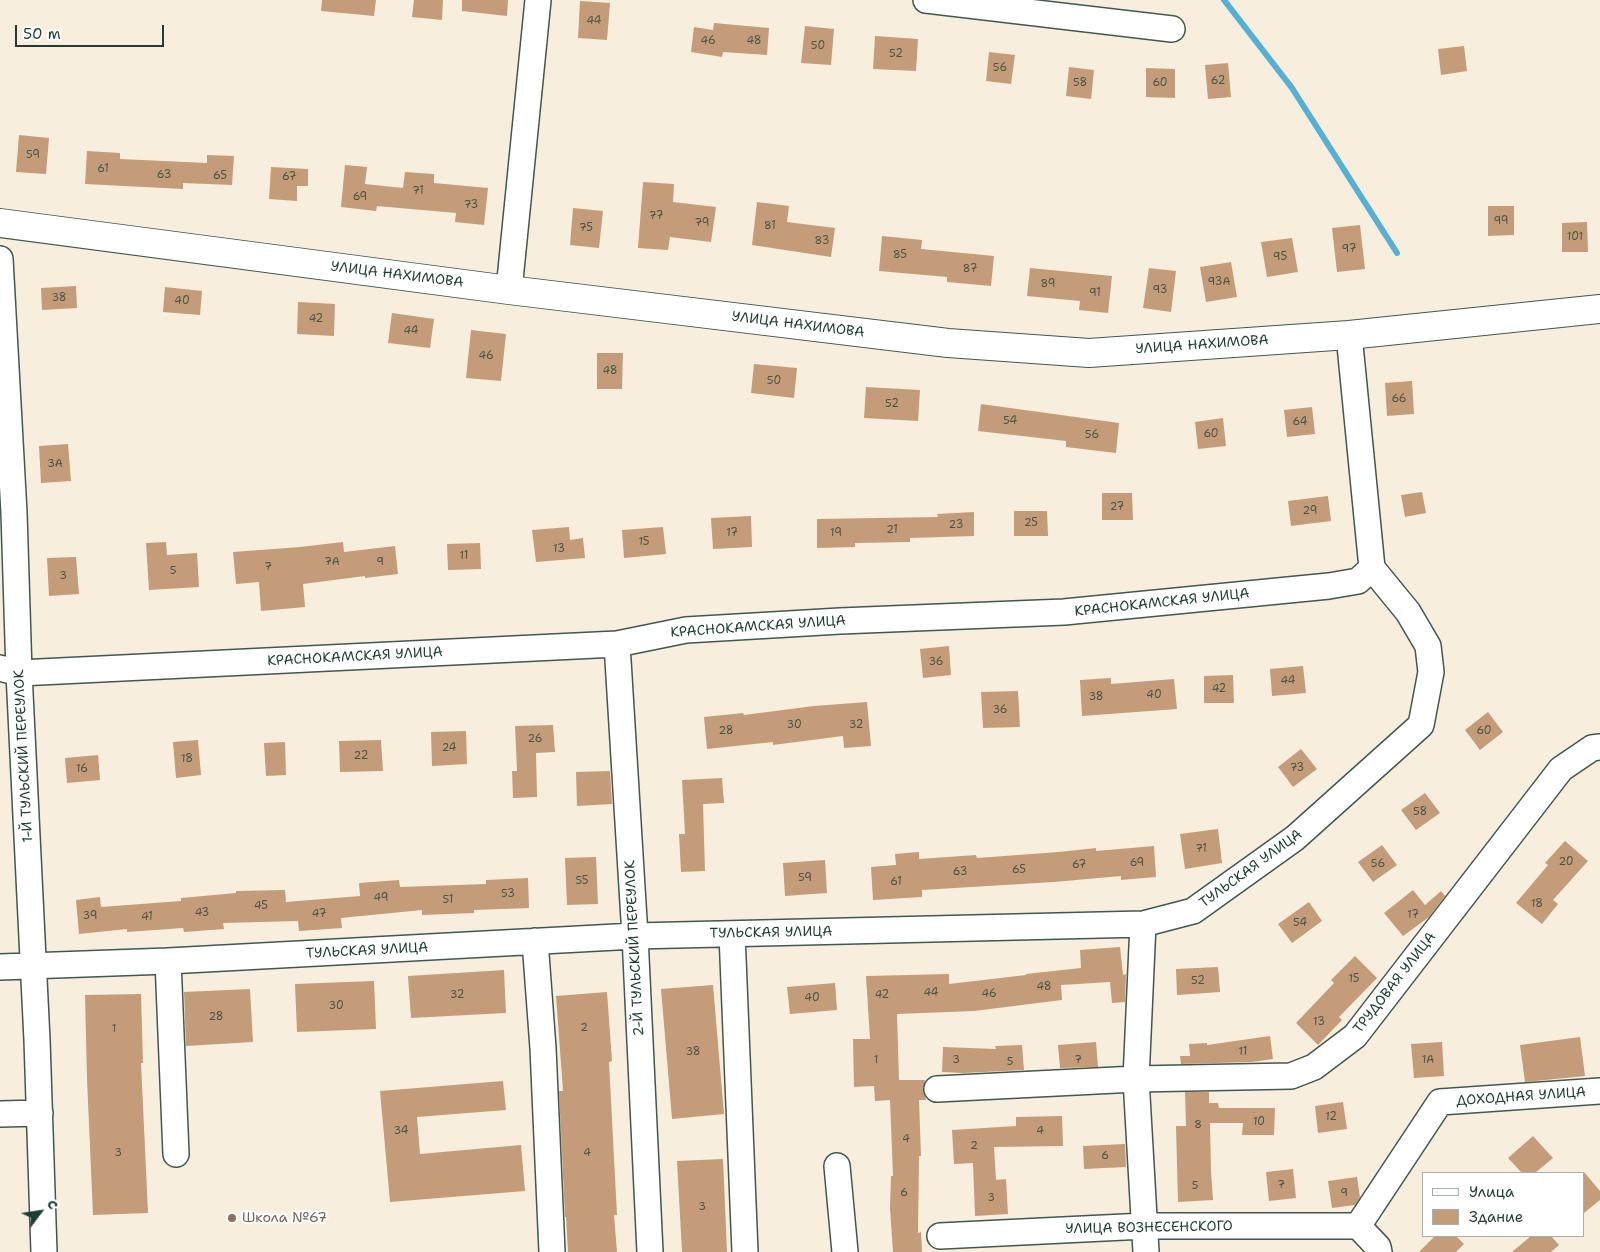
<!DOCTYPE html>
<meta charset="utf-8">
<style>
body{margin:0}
#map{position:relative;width:1600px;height:1252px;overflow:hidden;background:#f8eede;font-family:"Shantell Sans",sans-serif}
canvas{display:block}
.legend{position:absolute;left:1422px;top:1172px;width:162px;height:65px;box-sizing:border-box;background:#fff;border:1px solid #a5b1ae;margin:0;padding:6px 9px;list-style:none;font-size:15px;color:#1f3d34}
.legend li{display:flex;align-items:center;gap:10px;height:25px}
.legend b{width:25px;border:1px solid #a5b1ae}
.north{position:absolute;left:15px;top:1187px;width:50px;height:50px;-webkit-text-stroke:4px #fff;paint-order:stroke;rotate:59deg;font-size:14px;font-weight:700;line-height:20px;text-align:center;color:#1f3d34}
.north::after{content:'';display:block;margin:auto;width:18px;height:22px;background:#1f3d34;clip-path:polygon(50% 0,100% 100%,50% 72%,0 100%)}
.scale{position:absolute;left:15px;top:25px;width:149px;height:22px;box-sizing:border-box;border:2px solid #1f3d34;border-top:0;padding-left:6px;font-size:15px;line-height:18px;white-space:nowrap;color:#1f3d34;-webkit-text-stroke:4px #fff;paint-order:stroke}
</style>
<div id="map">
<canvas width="1600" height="1252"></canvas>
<ul class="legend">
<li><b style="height:6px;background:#fff"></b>Улица</li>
<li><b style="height:14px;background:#c59c7a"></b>Здание</li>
</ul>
<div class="north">С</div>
<div class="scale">50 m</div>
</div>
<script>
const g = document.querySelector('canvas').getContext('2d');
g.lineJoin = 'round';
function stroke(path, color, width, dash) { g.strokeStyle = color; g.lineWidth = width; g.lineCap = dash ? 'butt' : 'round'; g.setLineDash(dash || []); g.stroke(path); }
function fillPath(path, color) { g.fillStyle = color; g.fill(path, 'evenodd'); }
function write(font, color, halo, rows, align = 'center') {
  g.font = font + ' "Shantell Sans",sans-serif'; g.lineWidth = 4.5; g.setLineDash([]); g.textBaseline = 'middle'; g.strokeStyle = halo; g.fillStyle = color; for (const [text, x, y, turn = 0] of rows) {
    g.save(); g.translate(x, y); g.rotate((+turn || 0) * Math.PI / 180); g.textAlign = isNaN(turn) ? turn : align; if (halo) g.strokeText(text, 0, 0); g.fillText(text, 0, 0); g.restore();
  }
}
stroke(new Path2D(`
 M1224,0L1292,88L1397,253`), '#55b0d3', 6);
fillPath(new Path2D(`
 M322,0H376L374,16L321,11Z
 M414,0H443L442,20L412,17Z
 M462,0H508L507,16L462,11Z
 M580,1L610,3L607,40L578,38Z
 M714,23L769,28L767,55L723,52L722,57L691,52L694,27L713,30Z
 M805,26L834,29L831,65L801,63Z
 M875,36L918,39L916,71L873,69Z
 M1464,46L1467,71L1441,75L1438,49Z
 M989,52L1015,55L1011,84L986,81Z
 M1228,63L1231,97L1208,99L1205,65Z
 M1069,67L1094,70L1091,99L1066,96Z
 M1146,68L1175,69V98L1146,97Z
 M19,135L49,138L46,174L16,172Z
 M87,151L120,153V159L207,163V155L234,156L232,185L183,183V189L85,184Z
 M345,165L367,167L365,184L403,188L405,172L434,174V183L488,188L484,225L455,222L456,213L377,206L376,211L341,207Z
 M271,167L308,169V186H297V201L269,199Z
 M643,182L674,184L673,202L716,207L711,242L670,237L668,250L638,248Z
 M757,202L789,206L787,222L835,228L831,257L752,245Z
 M1488,206H1514V235L1488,236Z
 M573,208L603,211L599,248L570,245Z
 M1587,222L1588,252H1562V223Z
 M1360,225L1365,269L1337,272L1332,228Z
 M882,236L922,240L921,249L994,256L991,286L947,282V277L879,271Z
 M1292,238L1298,272L1267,277L1261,242Z
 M1231,262L1237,297L1206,302L1200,267Z
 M1030,268L1112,276L1108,313L1079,310L1080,301L1027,296Z
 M1149,268L1176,271L1171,312L1143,308Z
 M76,286L77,308L42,310L41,288Z
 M165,287L202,291L200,315L163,312Z
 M298,302L335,304L334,336L297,334Z
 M392,313L434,319L430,348L388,343Z
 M471,330L506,334L501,381L466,378Z
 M597,353H623L622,389H597Z
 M754,364L797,368L794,398L751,393Z
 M1412,381L1414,414L1387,416L1385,383Z
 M866,387L920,390L918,421L864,418Z
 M981,404L1119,423L1116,453L1066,447V441L978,431Z
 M1312,407L1315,434L1287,437L1284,410Z
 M1223,418L1226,446L1198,449L1195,422Z
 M68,444L71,481L41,483L39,446Z
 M1422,492L1426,513L1405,517L1401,495Z
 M1102,493H1132L1133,520H1102Z
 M1328,496L1331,521L1291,526L1288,501Z
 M1014,511H1047L1048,536H1014Z
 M974,512V536L910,538V542L855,543V547L817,548V519L938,517L937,514Z
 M751,516L752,547L713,549L711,518Z
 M569,527L570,540L583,538L585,558L536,562L532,530Z
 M663,527L666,554L624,558L622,530Z
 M166,542L167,555L197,553L199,587L149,590L146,543Z
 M343,542L344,552L395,546L398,574L365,578V576L303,584L305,607L261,611L259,582L236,584L233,552L300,547Z
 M480,543L481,569L448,570L447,544Z
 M76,557L79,594L49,596L47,558Z
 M949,646L951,675L923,678L920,649Z
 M1303,666L1306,693L1272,696L1270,669Z
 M1233,675L1234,703H1204V676Z
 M1111,678V684L1174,679L1177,709L1082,716L1080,680Z
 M1018,691L1020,727L983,728L981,692Z
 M867,702L871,746L844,748L843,736L773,745V742L707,749L704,717L743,713L744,715L814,706Z
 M1488,712L1503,732L1480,750L1465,730Z
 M553,725L555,752L536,753L537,797L513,798L512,771H517L515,726Z
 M466,731L467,764L432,766L431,732Z
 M198,740L201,775L176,778L173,742Z
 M381,740L383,771L340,772L339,741Z
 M285,742L286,775L266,776L264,743Z
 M1301,749L1317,769L1293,787L1278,767Z
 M98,755L100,780L67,783L65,758Z
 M610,771L612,804L577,806L576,772Z
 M722,778L724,803L703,804L705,871L681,872L679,834H685L682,780Z
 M1425,793L1440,813L1416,830L1401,810Z
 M1218,829L1222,863L1185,869L1180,834Z
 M1565,841L1588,861L1553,900L1558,904L1542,924L1516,903L1548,865L1545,863Z
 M1382,845L1397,865L1373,882L1358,862Z
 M1154,846L1156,877L1121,880V876L1054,882L922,890V897L873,900L871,867L896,865L895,854L919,852V859L976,855L977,858L1059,852L1096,848V851Z
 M596,857L598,904L567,905L565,858Z
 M825,860L827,893L785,896L783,863Z
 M528,878L529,908L474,910V913L422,915V910L341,918L342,928L299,931L298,921L223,923L224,929L184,932L183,928L127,932V929L79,934L76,900L100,897L101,907L181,901V898L236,893V891L285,890L286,902L360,896L359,883L399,880L400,887L486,884V880Z
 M1413,890L1425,905L1441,891L1445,896L1429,917L1403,936L1384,913Z
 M1309,902L1322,921L1292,943L1278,924Z
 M1120,947L1123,975L1126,974L1125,1002L1112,1003L1110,982L1061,985L1062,1000L974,1011L897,1014L899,1080H925L923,1089L926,1100H919L921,1156H919L918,1233L921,1232L922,1252H893L890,1208L891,1176H893L890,1100L875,1101L874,1086L854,1087L853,1039H870L866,976L949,974V984L1026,975V974L1081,968L1080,950Z
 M1355,956L1377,978L1339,1017L1342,1020L1318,1045L1296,1023L1334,983L1331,980Z
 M1218,967L1220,992L1177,995L1176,969Z
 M504,970L506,1013L411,1018L408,976Z
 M374,981L376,1029L297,1032L295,984Z
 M835,983L837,1010L790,1014L787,987Z
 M713,985L724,1114L672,1119L661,989Z
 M250,989L253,1042L186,1046L184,992Z
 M607,992L612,1061L609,1062L617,1215H614L617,1252H568L566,1217H565L559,1091H563L556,996Z
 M141,994L143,1063H141L148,1213L93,1215L87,1079L85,995Z
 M1270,1036L1273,1059L1252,1062L1181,1064L1180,1056H1190L1189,1044L1207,1043V1045Z
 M1580,1037L1585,1076L1525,1082L1520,1045Z
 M1096,1042L1098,1067L1060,1068L1058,1045Z
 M1442,1042L1444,1076L1414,1078L1411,1044Z
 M1022,1045L1024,1070L963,1073L942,1072L943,1047L996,1049L995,1046Z
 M503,1081L506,1110L417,1117L420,1154L521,1145L525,1191L390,1202L380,1091Z
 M1185,1092H1209V1103H1218L1219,1108H1275L1274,1135H1242L1243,1123H1210L1211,1171L1213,1200L1178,1202L1176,1126H1186Z
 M1343,1102L1347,1129L1318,1133L1315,1106Z
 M1062,1116L1063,1146L994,1147L996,1180L1006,1179L1008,1214L975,1216L973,1163L954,1164L952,1130L1016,1126V1117Z
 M1533,1136L1553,1158L1535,1173H1522L1508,1158Z
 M1125,1144L1126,1167L1084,1169L1083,1146Z
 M723,1159L727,1252H682L677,1161Z
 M1293,1169L1296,1198L1269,1201L1266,1172Z
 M1584,1172L1600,1191V1200L1584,1213Z
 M1357,1177L1360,1198L1355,1205L1332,1208L1328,1181Z
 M1435,1236H1456L1464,1244L1456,1252H1419Z
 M1531,1236H1551L1559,1245L1551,1252H1512Z`), '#c59c7a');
const minor = new Path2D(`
 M926,0L1172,29
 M0,259L14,513L19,673L37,1040L44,1252
 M509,290L538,0
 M617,644L635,936L650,1252
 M0,668L19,673L617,644L686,630L840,621L1064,612L1329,586L1358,581L1372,568
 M1143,924L1136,1079L1146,1252
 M732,934L745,1252
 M535,941L543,1048L552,1252
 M168,961L176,1154
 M0,967L168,961L635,936L1143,924L1193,911L1295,838L1421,725L1431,672L1428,646L1408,612L1372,568L1349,335
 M937,1089L1136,1079L1291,1076L1314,1067L1355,1036L1561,769L1592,748L1600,747
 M0,1114L40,1113
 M837,1166L845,1252
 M1358,1226L1440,1102L1600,1091
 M1358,1226L1378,1247L1379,1252
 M940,1236L1145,1226H1358`);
const major = new Path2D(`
 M0,223L509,290L948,343L1089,353L1349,335L1600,309`);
stroke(minor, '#40584e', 28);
stroke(major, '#40584e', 30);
stroke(minor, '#fff', 25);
stroke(major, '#fff', 28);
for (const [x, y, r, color] of [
 [232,1218,5,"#8d6e63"]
]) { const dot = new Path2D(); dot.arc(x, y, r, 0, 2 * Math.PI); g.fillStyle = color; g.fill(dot); stroke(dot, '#fff', 2); }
write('11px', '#485546', null, [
 ["44",594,21],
 ["46",708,41],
 ["48",754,41],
 ["50",818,46],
 ["52",896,54],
 ["56",1000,68],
 ["62",1218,81],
 ["58",1080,83],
 ["60",1160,83],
 ["59",33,155],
 ["61",103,169],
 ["63",164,175],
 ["65",220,176],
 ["67",289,177],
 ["71",418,191],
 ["69",360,197],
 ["73",471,205],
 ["77",656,216],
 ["99",1501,221],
 ["79",702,223],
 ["81",770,226],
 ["75",586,228],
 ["101",1575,237],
 ["83",822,241],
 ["97",1349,249],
 ["85",900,255],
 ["95",1280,257],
 ["87",970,269],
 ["93А",1219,282],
 ["89",1048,284],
 ["93",1160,290],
 ["91",1095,293],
 ["38",59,298],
 ["40",182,301],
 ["42",316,319],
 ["44",411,331],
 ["46",486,356],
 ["48",610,371],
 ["50",774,381],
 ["66",1399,399],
 ["52",892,404],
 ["54",1010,421],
 ["64",1300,422],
 ["60",1211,434],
 ["56",1092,435],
 ["3А",55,464],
 ["27",1117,507],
 ["29",1310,511],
 ["25",1031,523],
 ["23",956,525],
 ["21",892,530],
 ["17",732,533],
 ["19",836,533],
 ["15",644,542],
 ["13",559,549],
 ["11",464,556],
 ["7А",332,562],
 ["9",380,562],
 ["7",268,567],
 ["5",173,571],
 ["3",63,576],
 ["36",936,662],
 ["44",1288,681],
 ["42",1219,689],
 ["40",1154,695],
 ["38",1096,697],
 ["36",1000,710],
 ["30",794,725],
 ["32",856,725],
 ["28",726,731],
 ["60",1484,731],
 ["26",535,739],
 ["24",449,748],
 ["22",361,756],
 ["18",187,759],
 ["73",1297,768],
 ["16",82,769],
 ["58",1420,812],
 ["71",1201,849],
 ["20",1566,862],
 ["69",1137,863],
 ["56",1378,864],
 ["67",1079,865],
 ["65",1019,870],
 ["63",960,872],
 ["59",805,878],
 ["55",582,881],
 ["61",896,882],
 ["53",508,894],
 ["49",381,898],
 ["51",448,900],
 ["18",1537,904],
 ["45",261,906],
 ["43",202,913],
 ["47",319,914],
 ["17",1413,915],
 ["39",90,916],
 ["41",147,917],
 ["54",1300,923],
 ["15",1354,979],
 ["52",1198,981],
 ["48",1044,987],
 ["44",931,993],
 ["46",989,994],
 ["32",457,995],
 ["42",882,995],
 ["40",812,998],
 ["30",336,1006],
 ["28",216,1017],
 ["13",1319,1022],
 ["2",584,1028],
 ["1",114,1029],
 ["38",693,1052],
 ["11",1243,1052],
 ["1",876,1060],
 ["3",956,1060],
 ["7",1078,1060],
 ["1А",1428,1060],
 ["5",1010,1062],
 ["12",1331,1117],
 ["10",1259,1122],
 ["8",1198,1125],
 ["34",401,1131],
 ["4",1040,1131],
 ["4",906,1139],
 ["2",974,1146],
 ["3",118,1153],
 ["4",587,1153],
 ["6",1105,1156],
 ["7",1281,1185],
 ["5",1195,1186],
 ["6",904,1193],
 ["9",1344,1193],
 ["3",991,1198],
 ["3",702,1207]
]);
write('14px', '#1f3d34', '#fff', [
 ["УЛИЦА НАХИМОВА",397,275,7],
 ["УЛИЦА НАХИМОВА",798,325,7],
 ["УЛИЦА НАХИМОВА",1202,345,-4],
 ["КРАСНОКАМСКАЯ УЛИЦА",1162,603,-6],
 ["КРАСНОКАМСКАЯ УЛИЦА",758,627,-4],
 ["КРАСНОКАМСКАЯ УЛИЦА",355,657,-3],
 ["1-Й ТУЛЬСКИЙ ПЕРЕУЛОК",24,756,-93],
 ["ТУЛЬСКАЯ УЛИЦА",1251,869,-36],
 ["ТУЛЬСКАЯ УЛИЦА",771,933,-1],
 ["2-Й ТУЛЬСКИЙ ПЕРЕУЛОК",635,948,-93],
 ["ТУЛЬСКАЯ УЛИЦА",367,951,-3],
 ["ТРУДОВАЯ УЛИЦА",1395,983,-52],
 ["ДОХОДНАЯ УЛИЦА",1521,1097,-4],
 ["УЛИЦА ВОЗНЕСЕНСКОГО",1149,1228,-1]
]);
write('14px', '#785e54', '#fff', [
 ["Школа №67",242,1218]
], 'left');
</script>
